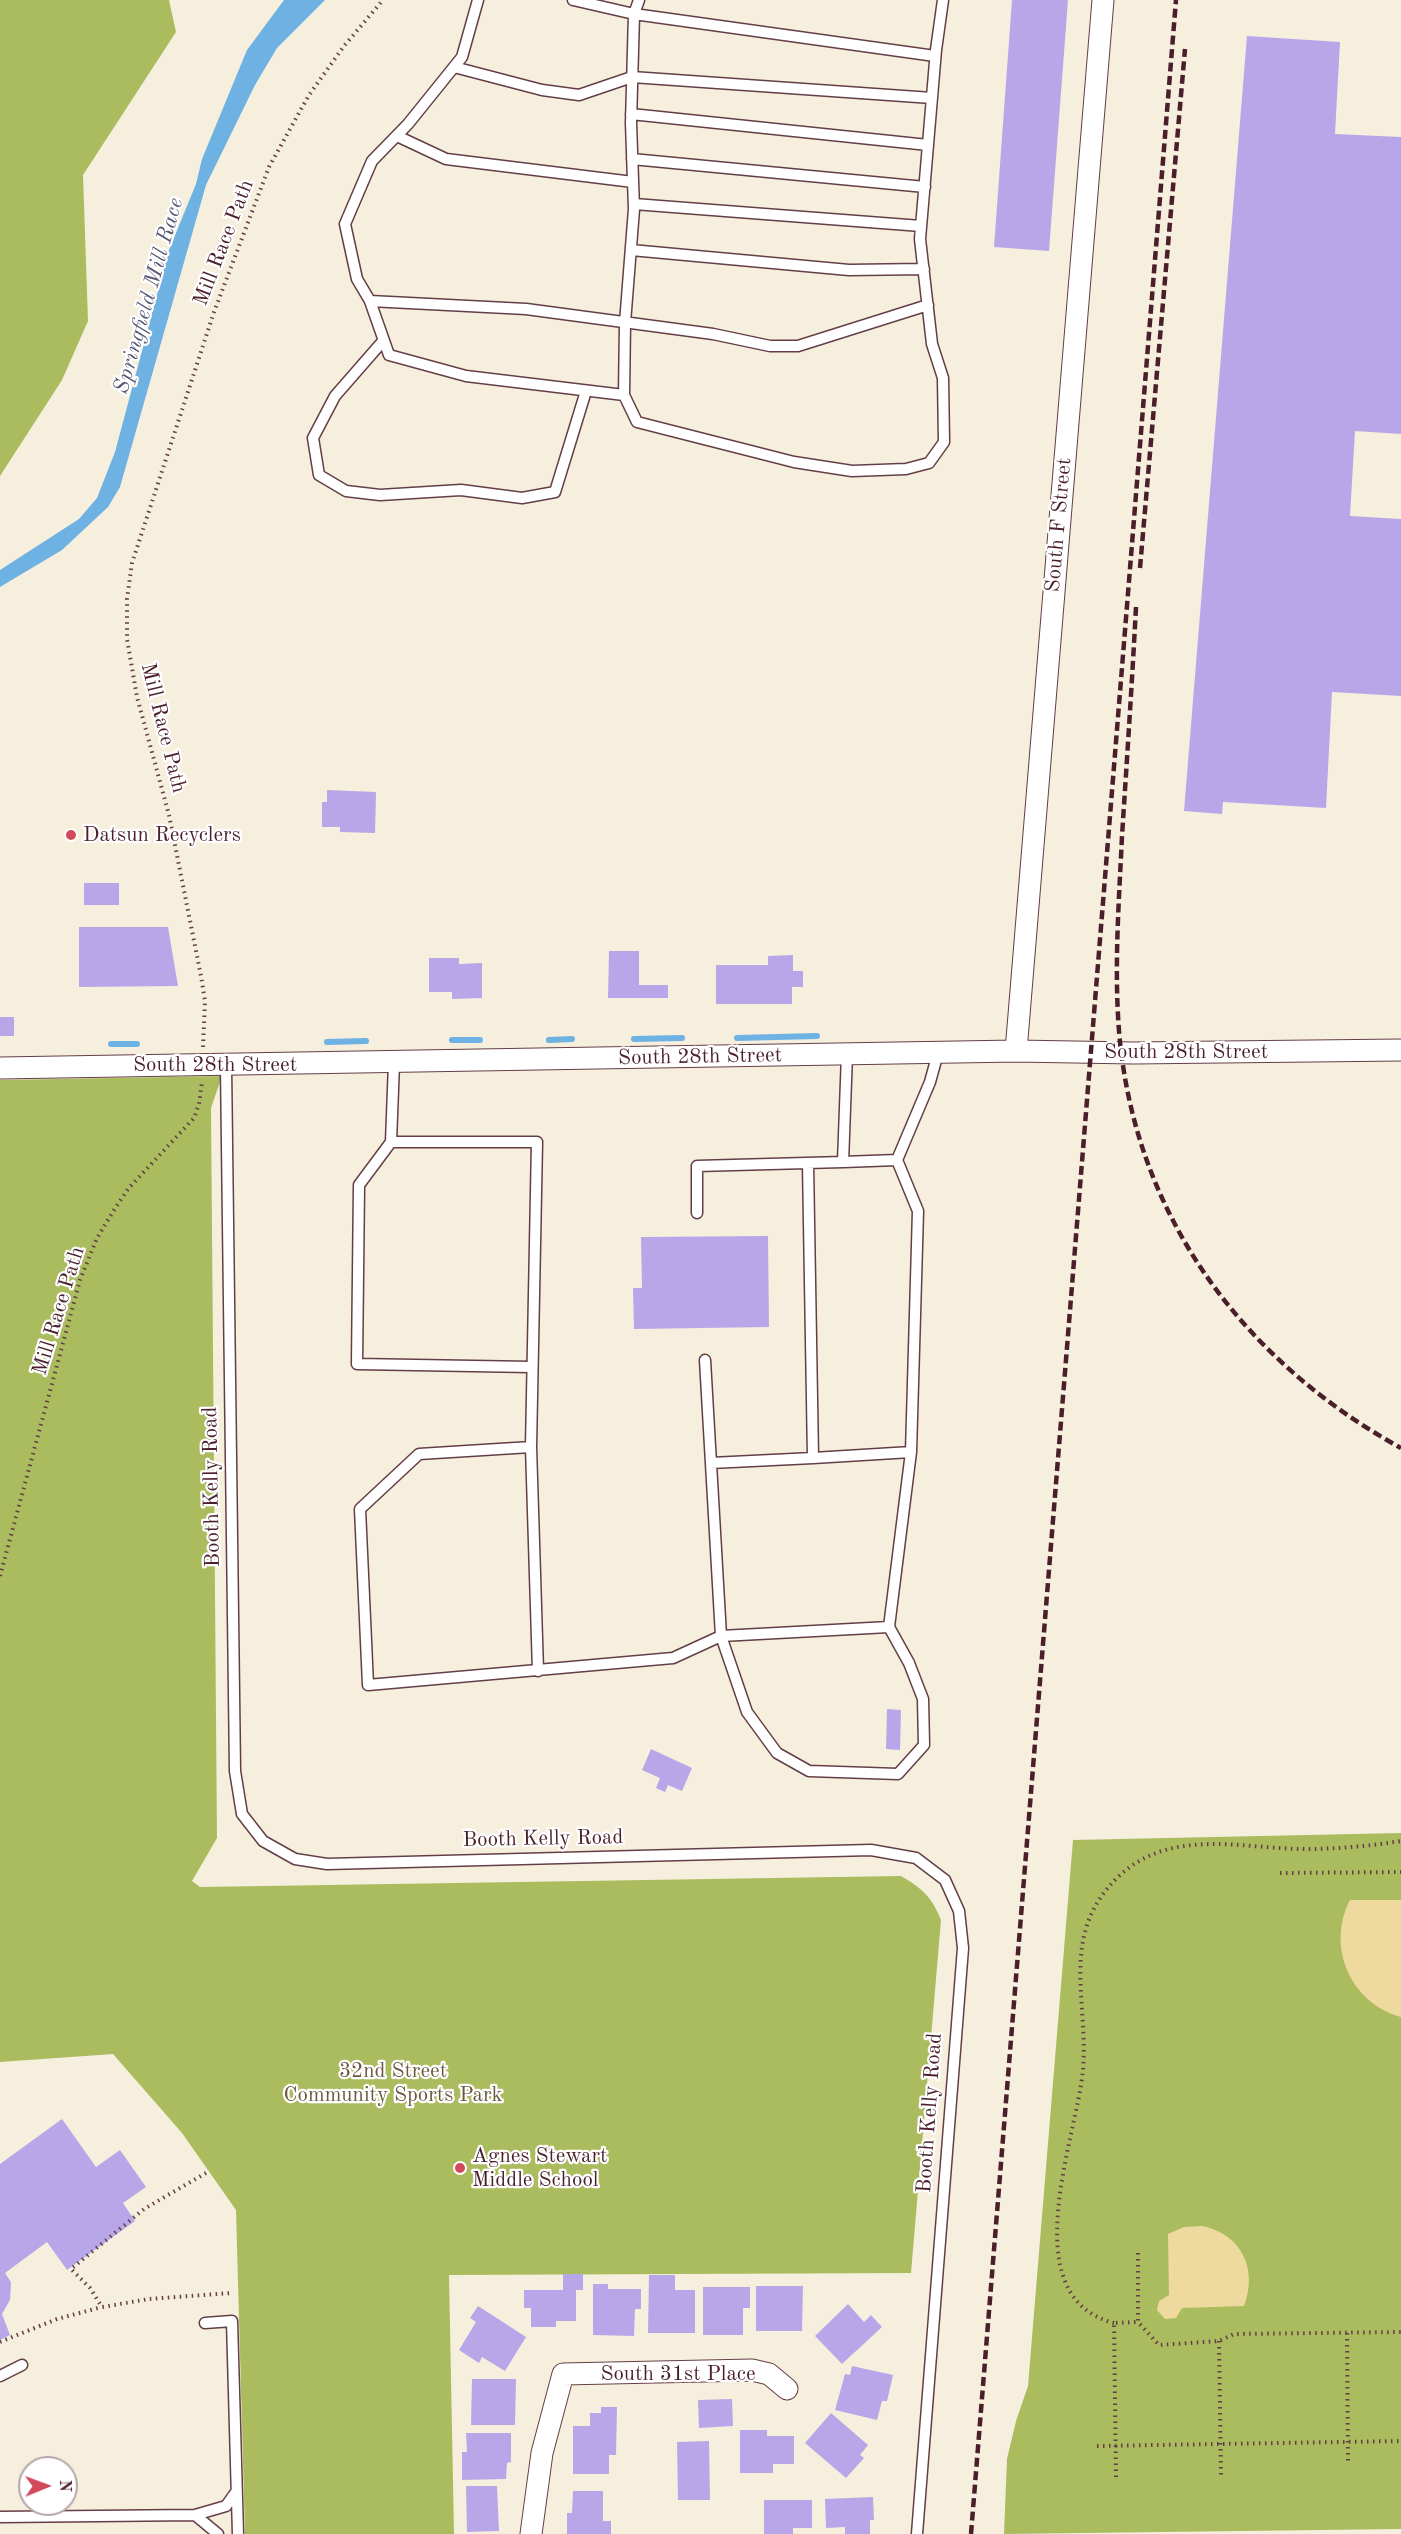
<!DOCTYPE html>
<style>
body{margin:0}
#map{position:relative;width:1401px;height:2534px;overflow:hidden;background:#f6efde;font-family:"Old Standard TT",serif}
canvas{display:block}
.north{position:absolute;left:18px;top:2456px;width:60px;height:60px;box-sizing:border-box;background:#fff;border:2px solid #b7a5aa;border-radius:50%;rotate:89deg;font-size:16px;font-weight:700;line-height:24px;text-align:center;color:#4a1f2b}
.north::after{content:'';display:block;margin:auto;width:21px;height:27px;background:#d1495b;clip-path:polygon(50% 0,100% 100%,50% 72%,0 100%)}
</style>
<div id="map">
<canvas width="1401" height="2534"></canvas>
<div class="north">N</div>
</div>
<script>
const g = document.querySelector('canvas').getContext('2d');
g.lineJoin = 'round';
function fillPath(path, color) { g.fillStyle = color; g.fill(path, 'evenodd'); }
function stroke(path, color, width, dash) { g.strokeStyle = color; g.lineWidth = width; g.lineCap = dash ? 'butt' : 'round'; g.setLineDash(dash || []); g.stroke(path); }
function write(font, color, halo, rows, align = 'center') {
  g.font = font + ' "Old Standard TT",serif'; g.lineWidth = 4.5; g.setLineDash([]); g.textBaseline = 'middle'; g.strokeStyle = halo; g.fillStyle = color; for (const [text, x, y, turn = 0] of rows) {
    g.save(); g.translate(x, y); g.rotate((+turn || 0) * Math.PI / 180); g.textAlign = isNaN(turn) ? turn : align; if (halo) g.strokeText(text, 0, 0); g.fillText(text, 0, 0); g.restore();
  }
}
fillPath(new Path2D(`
 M0,0H169L176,32L83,175L88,321L62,380L0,476Z
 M222,1076L211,1108L217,1838L192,1881L200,1887L901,1876C922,1888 932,1897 941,1920L911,2273L449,2275L454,2534H245L236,2210L182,2133L113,2054L0,2062V1080Z
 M1401,1833V2529L1004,2534L1007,2459L1016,2421L1028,2386L1073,1840Z`), '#abbc5f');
fillPath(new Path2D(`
 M1350,1900H1401V2017C1350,2003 1326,1946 1350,1900Z
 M1202,2226C1242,2234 1258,2270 1244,2306L1182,2308L1176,2318L1165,2319L1157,2310L1159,2301L1169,2295L1168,2234L1184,2227Z`), '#eeda9e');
fillPath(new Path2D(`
 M284,0H325L277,48L255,85L206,185L120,487L108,507L62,550L0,587V570L79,519L97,498L115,452L169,250L196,184L202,159L247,50Z`), '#6eb1e3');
stroke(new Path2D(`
 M737,1038L817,1036
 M634,1039L682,1038
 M452,1040H480
 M549,1040L572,1039
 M327,1042L366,1041
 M111,1044H137`), '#6eb1e3', 6);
fillPath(new Path2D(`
 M1012,0H1068L1049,251L994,247Z
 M1247,36L1340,42L1335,134L1401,137V434L1355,431L1350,516L1401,519V696L1332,692L1326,808L1223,802L1222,814L1184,811Z
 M327,790L376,792L375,833L340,832V827H322V802H327Z
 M84,883H119V905H84Z
 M79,927H168L178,986L79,987Z
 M609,951H639V985H668V998H608Z
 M793,955V971H803V987H792V1004H716V965H768V956Z
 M429,958H459V964L482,963V998L452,999V992H429Z
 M0,1017H14V1036H0Z
 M768,1236L769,1327L634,1329L633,1288H642L641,1237Z
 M887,1709L901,1710L900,1750L886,1749Z
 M651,1749L692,1768L682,1791L668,1785L665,1792L656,1788L660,1778L642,1770Z
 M62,2119L96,2167L120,2150L146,2187L123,2203L135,2221L67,2270L47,2242L5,2273L11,2282L10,2300L2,2314L10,2335L0,2340V2164Z
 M563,2274H583V2290H576V2321H556V2327H531V2308H524V2290H563Z
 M649,2275H675V2290H695V2333H648Z
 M593,2284H608V2289H641V2309H635L634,2336L593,2335Z
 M756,2286H803L802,2331H756Z
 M703,2287H750V2308H743V2335H703Z
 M848,2304L864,2322L871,2315L882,2327L842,2364L815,2336Z
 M478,2306L526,2337L505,2371L482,2357L479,2363L459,2350L476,2322L470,2318Z
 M852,2366L893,2375L887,2401H882L877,2420L835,2410L845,2374L850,2375Z
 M472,2379H516L515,2425H471Z
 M732,2399L733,2426L699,2428L698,2400Z
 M601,2407H617L616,2455H609V2474H573V2426H590V2413H601Z
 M831,2413L868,2445L860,2455L864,2458L846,2478L805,2443Z
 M740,2430H767V2436H794V2464H773V2473H740Z
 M466,2433H511V2462L507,2463L506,2479L462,2480V2452H467Z
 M709,2441L710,2500H678L677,2442Z
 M466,2486H497L499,2531L467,2532Z
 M573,2491H603V2521H611V2534H567V2513H572Z
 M873,2497L874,2520H870V2534H845V2527L826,2528L825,2499Z
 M764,2500H812V2528H793V2534H764Z`), '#b7a7e8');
const lane = new Path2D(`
 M478,0L462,57L408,124L372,161L345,224L357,279L370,301L389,355L466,376L624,395
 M573,0L634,14L935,56
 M639,0L634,14L631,123L634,209L625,323L624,395L637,422L794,462L852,471L906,469L929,463L944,442L943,378L932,344L920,239L936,50L943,0
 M454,67L542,90L579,95L632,77L932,98
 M631,114L928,145
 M397,136L446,159L633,182
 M632,159L925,187
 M634,204L921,226
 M631,250L849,270L924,269
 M370,301L526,309L713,334L770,346H798L928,305
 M383,341L335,396L313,438L319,475L346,491L380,495L461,490L522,498L555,492L586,391
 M226,1066L235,1771L242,1814L263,1841L295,1859L327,1864L871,1850L916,1858L945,1880L959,1911L963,1948L917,2534
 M391,1142L394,1063
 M843,1162L897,1160
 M808,1163L813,1458L911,1452
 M697,1213V1166L843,1162L847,1054
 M705,1360L721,1636L889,1627L911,1452L918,1211L897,1160L930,1082L938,1053
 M531,1447L537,1142H391L359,1185L357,1364L531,1367
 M711,1463L813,1458
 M538,1671L531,1447L419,1454L360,1509L368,1685L673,1658L721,1636L747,1712L777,1753L809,1771L898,1774L924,1745L923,1699L909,1663L889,1627
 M205,2323L232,2321L238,2534
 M0,2376L22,2365
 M195,2515L226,2506L236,2492
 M0,2517L195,2515L218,2534`);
const street = new Path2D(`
 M1016,1051L1103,0
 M0,1068L1016,1051L1133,1053L1401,1050
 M531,2534L542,2453L563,2374L752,2370L769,2374L787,2389`);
stroke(lane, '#643e46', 13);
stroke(street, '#643e46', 23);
stroke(new Path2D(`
 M203,1047L205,1001L201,976L169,815L137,697L127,639V599L132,563L214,312L269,167L309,95L344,46L383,0
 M0,1576L80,1280L97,1238L114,1210L128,1189L194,1118L199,1104L202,1082
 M1280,1873L1401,1872
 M206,2173L144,2209L71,2269L90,2288L102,2307L149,2299L231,2293
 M1138,2253V2322L1159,2345L1219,2341L1234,2334L1401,2332
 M1114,2323C1012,2297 1077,2137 1083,2070C1089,2000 1058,1934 1119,1876C1172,1827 1242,1849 1306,1849C1338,1849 1369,1846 1401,1841
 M1347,2333L1348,2463
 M1219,2341L1221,2475
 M0,2342L57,2319L102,2307
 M1097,2446L1401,2441
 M1116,2477L1114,2323L1138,2322`), '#643e46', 4, [1.5, 4.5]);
stroke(lane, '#fff', 10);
stroke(street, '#fff', 21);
stroke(new Path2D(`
 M1140,568L1185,49
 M1136,607C1132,683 1127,759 1122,836C1119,901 1114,966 1119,1031C1134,1215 1243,1361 1401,1448
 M971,2534L1176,0`), '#4a1f2b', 4.5, [9, 4.5]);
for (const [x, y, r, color] of [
 [71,835,6,"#d1495b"],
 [460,2168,6,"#d1495b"]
]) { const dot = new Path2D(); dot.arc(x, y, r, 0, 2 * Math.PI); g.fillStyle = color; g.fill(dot); stroke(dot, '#fff', 2); }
write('21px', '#4a1f2b', '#fff', [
 ["Mill Race Path",224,243,-69],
 ["South F Street",1059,525,-85],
 ["Mill Race Path",163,728,76],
 ["South 28th Street",1186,1052],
 ["South 28th Street",700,1057,-1],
 ["South 28th Street",215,1065],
 ["Mill Race Path",59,1311,-73],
 ["Booth Kelly Road",212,1487,-91],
 ["Booth Kelly Road",543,1839,-1],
 ["Booth Kelly Road",930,2113,-86],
 ["South 31st Place",678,2374]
]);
write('21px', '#4a1f2b', '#fff', [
 ["Datsun Recyclers",83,835],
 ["Agnes Stewart",472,2156],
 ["Middle School",472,2180]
], 'left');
write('21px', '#6c563d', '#fff', [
 ["32nd Street",393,2071],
 ["Community Sports Park",393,2095]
]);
write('italic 22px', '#585975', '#fff', [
 ["Springfield Mill Race",149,296,-74]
]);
</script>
